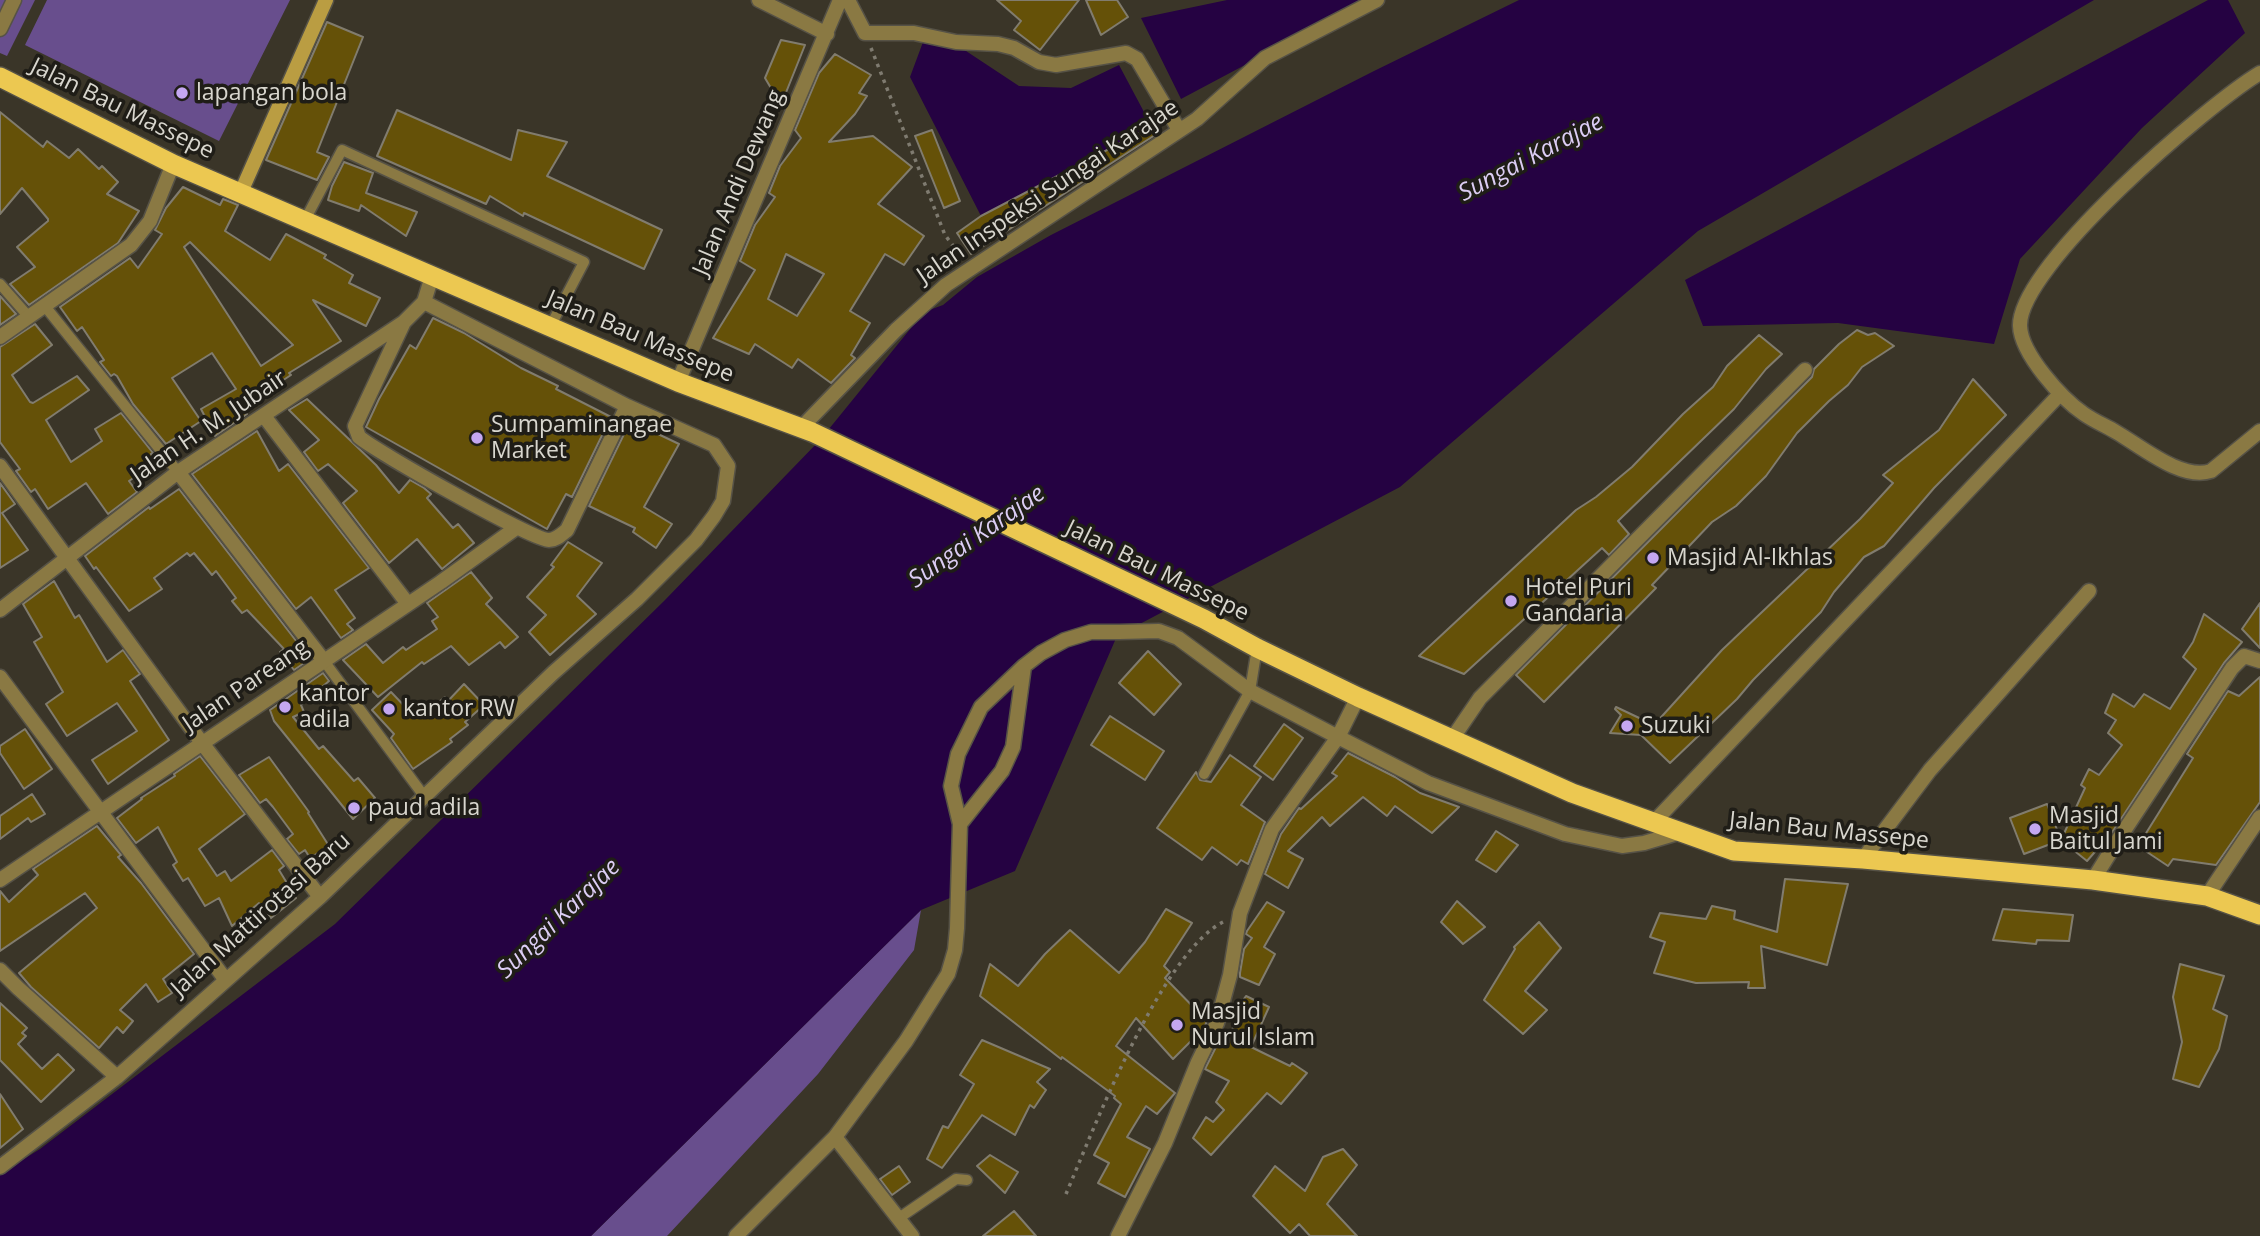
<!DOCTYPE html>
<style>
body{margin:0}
canvas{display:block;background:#3a3528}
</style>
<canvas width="2260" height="1236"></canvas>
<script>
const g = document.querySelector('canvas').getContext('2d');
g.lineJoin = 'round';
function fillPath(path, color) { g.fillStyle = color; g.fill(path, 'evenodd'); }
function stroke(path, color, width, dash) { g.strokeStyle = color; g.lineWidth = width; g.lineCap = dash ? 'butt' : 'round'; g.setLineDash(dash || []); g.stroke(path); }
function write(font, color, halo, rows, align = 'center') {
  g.font = font + ' "Open Sans",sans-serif'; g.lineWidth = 7; g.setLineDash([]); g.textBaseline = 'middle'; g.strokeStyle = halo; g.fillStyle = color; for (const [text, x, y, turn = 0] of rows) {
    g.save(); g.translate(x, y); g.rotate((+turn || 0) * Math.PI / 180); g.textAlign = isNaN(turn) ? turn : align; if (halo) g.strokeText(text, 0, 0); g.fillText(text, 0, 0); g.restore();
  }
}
fillPath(new Path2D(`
 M0,0H35L7,56L0,53Z
 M47,0H290L219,141L25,45Z
 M921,910L914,950L818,1074L667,1236H591Z`), '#684e8d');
fillPath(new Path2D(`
 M1227,0H1367L1181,99L1141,18Z
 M1519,0H2094L1698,231L1400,487L1117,636L1015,871L921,910L591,1236H0V1174L40,1149L335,924L664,601L820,440L924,312L943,305L977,277L1051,235L1374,71Z
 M2208,0H2228L2245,33L2142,128L2020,259L1994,344L1838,323L1703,326L1685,280Z
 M923,42L963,49L1019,86L1071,88L1119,65L1152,127L981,216L910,77Z`), '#250242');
const building = new Path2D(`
 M997,0H1079L1040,50L1014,30L1021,21Z
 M1086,0H1117L1128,17L1101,35Z
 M327,22L363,37L317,152L329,157L317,180L266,160Z
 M781,40L805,45L781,105L765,78Z
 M835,54L871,75L859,93L867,96L855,114L829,142L873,136L912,167L878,204L924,236L904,265L885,254L850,311L870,323L851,355L855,358L831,383L798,359L792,368L755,344L749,354L713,338L755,270L740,261L755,225L775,197L769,193L780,166L801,138L795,130L819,73ZM786,254L824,274L797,316L768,299Z
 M397,110L511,160L518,130L567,142L547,176L662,230L644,269L524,213L523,216L490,196L486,204L377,156Z
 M0,112L43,147L47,141L69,158L78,149L99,169L102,166L118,182L107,194L139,211L118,243L29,305L10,284L35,267L17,247L48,221V219L22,188L0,214Z
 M1151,127L1155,135L971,254L957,233L981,216Z
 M932,130L960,201L944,208L915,136Z
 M344,162L373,173L366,193L417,212L406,236L361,205L359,211L328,200L332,186Z
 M183,187L220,205L223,199L238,205L225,231L270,260L286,234L326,255L324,258L353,275L349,283L380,298L366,326L313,300L341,341L289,373L291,375L242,407L247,414L215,436L201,409L236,389L212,353L172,378L201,421L166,444L133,404L117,376L114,374L111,376L100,362L104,360L82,327L77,331L60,307L130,258L138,268L162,234L155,230L166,208ZM190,242L293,345L261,366L184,247Z
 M0,296L16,314L0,325Z
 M433,318L464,333L521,368L558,386L556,389L611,417L572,497L566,494L547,529L366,427L379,399L410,345L416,349Z
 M35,324L52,345L12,375L30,402L33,403L77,376L89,390L46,420L71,462L102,441L95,429L121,413L153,453L151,454L156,462L129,481L137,492L108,514L86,483L48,509L35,489L31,492L16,471L20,469L0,442V347Z
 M1857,330L1868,335L1875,333L1894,346L1862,367L1848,385L1829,401L1797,433L1766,476L1736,506L1712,522L1693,542L1652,585L1656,588L1544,702L1516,675L1812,377L1814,369L1839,344Z
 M1759,335L1782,354L1766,369L1734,409L1618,521L1629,534L1609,555L1602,548L1464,674L1419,656L1576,510L1596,497L1632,467L1683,414L1713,387L1727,366Z
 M1973,379L2006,415L1934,488L1884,546L1864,557L1834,592L1821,612L1753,680L1737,699L1670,763L1641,735L1610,733L1621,715L1615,709L1616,707L1654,725L1722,650L1860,519L1893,483L1883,475L1939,430Z
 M307,399L376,465L399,493L410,480L424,488L431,494L427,498L453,528L458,524L474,543L442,569L417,539L389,563L343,503L357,491L328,464L318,471L304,452L319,440L289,410Z
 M637,424L679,444L644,507L672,524L656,548L633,532L635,528L589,506L628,426L634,430Z
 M257,431L279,471L288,464L369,568L335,590L355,618L347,624L353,630L341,638L311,597L296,609L192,474Z
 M0,483L15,504L2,513L28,550L0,568Z
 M179,489L310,659L294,670L280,652L284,649L247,610L242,613L232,601L236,598L216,571L212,575L194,553L190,556L187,553L154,578L162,589L129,611L96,567L94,569L85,556L149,507L150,509Z
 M568,542L602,563L577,596L596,614L550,655L529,632L546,615L527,597L554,567L551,565Z
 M471,572L492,598L486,604L518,637L505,648L500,642L469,665L451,646L424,664L422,662L378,697L343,660L366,644L383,663L403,647L406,650L437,629L432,621L438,617L427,603Z
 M54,581L75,618L79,615L107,662L123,650L140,674L130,681L169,740L108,784L92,760L137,731L117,703L67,736L46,704L63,692L34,642L42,637L23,604Z
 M2260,603V648L2242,629Z
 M2204,614L2242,642L2224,663L2113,831L2087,861L2061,840L2085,788L2081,785L2089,769L2099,775L2122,745L2108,733L2116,720L2105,713L2113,694L2134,707L2144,694L2170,709L2196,669L2183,657L2193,642Z
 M1148,651L1181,684L1154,715L1119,683Z
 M323,673L329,681L301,705L304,712L293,717L319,749L323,746L354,781L358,778L375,798L353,819L274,721L270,710Z
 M2260,677V802L2216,865L2173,859L2168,866L2138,846L2193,758L2187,754L2228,691L2239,696Z
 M464,684L484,705L465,722L468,725L450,739L452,742L413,769L391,738L394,734L372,710L391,692L412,714L419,707L425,713L445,697L448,701Z
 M1110,716L1164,751L1145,780L1091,745Z
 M1284,724L1303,738L1273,780L1254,766Z
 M25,729L52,769L24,789L0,753V746Z
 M1348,753L1395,777L1420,793L1459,807L1432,833L1395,806L1387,816L1363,797L1330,826L1322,817L1288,851L1303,859L1288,888L1265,874L1281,834L1299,808L1301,809L1337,776L1332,773Z
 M1230,755L1261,777L1241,805L1265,822L1248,864L1241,860L1237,865L1212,847L1202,860L1157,828L1196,772L1200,780L1211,782Z
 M200,756L245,814L199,849L217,876L225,871L231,881L272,850L284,866L279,870L296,898L271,918L259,903L232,926L219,898L205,906L188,878L183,881L173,865L177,862L158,827L136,843L117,818L142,799L141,798L175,776L174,774Z
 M269,757L309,812L308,813L329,846L310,858L305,850L299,854L287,839L293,834L273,807L266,799L260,803L239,775Z
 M32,794L45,814L31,822L28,818L0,839V816Z
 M2047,804L2061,840L2024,854L2010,818Z
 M97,826L121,855L118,857L141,883L194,954L163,979L172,993L158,1002L146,984L120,1010L133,1021L123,1033L117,1027L99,1048L31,987L19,973L97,908L85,893L0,951V891L9,902L38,875L33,869Z
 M1496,831L1518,845L1496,872L1476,860Z
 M1785,879L1848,884L1827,965L1761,946L1765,988H1748L1749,982L1696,983L1654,973L1665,942L1650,937L1660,913L1706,919L1712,906L1735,911L1734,919L1777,932Z
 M1457,901L1485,927L1463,944L1441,922Z
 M1267,902L1284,912L1264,947L1275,954L1259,985L1240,977V973L1244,949L1252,938L1246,934L1247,931Z
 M1166,909L1192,923L1164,966L1170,972L1165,978L1207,1021L1204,1028L1173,1059L1136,1018L1116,1046L1175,1093L1157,1114L1146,1106L1127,1137L1150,1149L1125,1197L1098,1183L1109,1163L1094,1155L1121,1104L1114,1098L1115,1096L1062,1057L1061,1059L980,996L990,964L1018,986L1045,954L1070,930L1119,973L1145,942Z
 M2003,909L2073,915L2069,941L2037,940L2036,944L1993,940Z
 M1539,922L1561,948L1525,991L1547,1010L1523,1034L1484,1000L1515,949L1514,947Z
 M2180,964L2224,976L2213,1009L2227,1016L2219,1049L2199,1087L2173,1079L2182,1042L2173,997Z
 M1246,996L1269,1007L1251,1047L1290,1066L1292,1063L1307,1073L1281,1104L1267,1093L1211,1155L1193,1138L1206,1117L1213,1122L1224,1110L1216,1102L1229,1081L1205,1069L1222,1035L1229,1042L1239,1006Z
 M0,1003L27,1028L22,1033L26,1036L18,1044L42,1069L58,1054L74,1070L41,1102L0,1060Z
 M982,1040L1050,1069L1037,1082L1046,1090L1034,1108L1030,1105L1015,1135L982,1115L942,1168L927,1159L943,1126L948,1128L974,1084L960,1075Z
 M0,1094L23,1129L0,1148Z
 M1343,1149L1357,1165L1327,1204L1357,1236H1310L1299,1224L1290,1233L1253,1196L1275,1166L1305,1191L1323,1157Z
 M990,1155L1018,1172L1005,1193L977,1166Z
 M899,1166L910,1182L892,1195L880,1179Z
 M1014,1211L1036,1236H983Z`);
fillPath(building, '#655108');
stroke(building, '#817c6e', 2);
const service = new Path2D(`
 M305,220L342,150L584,262L550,327
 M0,284L28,316
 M44,305L178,472
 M324,661L424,796
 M1204,774L1250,691L1257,648
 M899,1218L956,1179L967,1180`);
const minor = new Path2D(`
 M759,0L827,34
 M848,0L865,33H914L956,42L998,44L1014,48L1039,62L1056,65L1126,53L1137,59L1179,130
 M0,29L14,0
 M2260,73C2208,104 2018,267 2020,326C2021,354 2062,399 2084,414C2094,421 2106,426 2116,432C2142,447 2182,481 2211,471L2260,431
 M404,322L355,426L359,437C375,451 534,541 549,540C556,540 561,535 567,530L627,406L424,302
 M0,337L131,245L150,221L173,164
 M678,382L840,0
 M264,416L408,604
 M801,428L896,330L946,285L1197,119L1265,58L1377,0
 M0,466L202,743L320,897
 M178,472L324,661
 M0,610L178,472L404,322L424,302L432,276
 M0,677L225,979
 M1452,739L1480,698L1805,370
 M1653,823L2060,394
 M960,824L1002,771L1013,747L1024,666
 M1863,859L1930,770L2089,591
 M0,880L441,582L516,528
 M2093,880L2116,843L2232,668L2244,656L2260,661
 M2207,896L2260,817
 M0,970L18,988L117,1077
 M835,1137L912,1236
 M0,1167L117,1077L320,897L553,673L637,599L696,540L714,516L723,501L728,466L714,445L627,406
 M736,1236L835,1137L906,1041L948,974L955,950L957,928L960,824L951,786L958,754L981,707L1024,666L1041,653L1065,640L1091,632H1119L1159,631L1178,638L1250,691L1338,737L1428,783L1565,834L1622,846L1644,843L1681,832
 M1118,1236L1165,1143L1198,1062L1217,1023L1230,975L1240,913L1272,829L1338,737L1358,697`);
const secondary = new Path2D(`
 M241,192L326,0`);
const trunk = new Path2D(`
 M0,77L173,164L678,382L812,432L1204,619L1257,648L1358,697L1572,793L1734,851L1863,859L2093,880L2207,896L2260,915`);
stroke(service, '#565246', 13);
stroke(minor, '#565246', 17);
stroke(secondary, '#565246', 17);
stroke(trunk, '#565246', 22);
stroke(new Path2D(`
 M871,48L945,235L960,255
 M1066,1194C1094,1128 1161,954 1223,922`), '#7f7b70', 3.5, [3.5, 5]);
stroke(service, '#8a7943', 10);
stroke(minor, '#8a7943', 14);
stroke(secondary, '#ba9d42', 14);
stroke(trunk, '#ecc851', 19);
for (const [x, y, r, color] of [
 [182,93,7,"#c4a7f1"],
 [477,438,7,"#c4a7f1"],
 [1653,558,7,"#c4a7f1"],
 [1511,601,7,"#c4a7f1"],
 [285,707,7,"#c4a7f1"],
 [389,709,7,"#c4a7f1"],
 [1627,726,7,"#c4a7f1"],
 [354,808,7,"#c4a7f1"],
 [2035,829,7,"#c4a7f1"],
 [1177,1025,7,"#c4a7f1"]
]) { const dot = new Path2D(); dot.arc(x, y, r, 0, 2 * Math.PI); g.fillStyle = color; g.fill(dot); stroke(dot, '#1f1d17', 2.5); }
write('23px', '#d8d6ce', '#1f1d17', [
 ["lapangan bola",196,93],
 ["Sumpaminangae",491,425],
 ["Market",491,451],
 ["Masjid Al-Ikhlas",1667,558],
 ["Hotel Puri",1525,588],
 ["Gandaria",1525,614],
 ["kantor",299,694],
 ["adila",299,720],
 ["kantor RW",403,709],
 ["Suzuki",1641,726],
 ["paud adila",368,808],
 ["Masjid",2049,816],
 ["Baitul Jami",2049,842],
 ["Masjid",1191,1012],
 ["Nurul Islam",1191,1038]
], 'left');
write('23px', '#d8d6ce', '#1f1d17', [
 ["Jalan Bau Massepe",122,109,26],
 ["Jalan Andi Dewang",739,183,-67],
 ["Jalan Inspeksi Sungai Karajae",1048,192,-34],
 ["Jalan Bau Massepe",640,337,23],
 ["Jalan H. M. Jubair",209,427,-34],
 ["Jalan Bau Massepe",1157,571,26],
 ["Jalan Pareang",246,686,-34],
 ["Jalan Bau Massepe",1829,831,6],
 ["Jalan Mattirotasi Baru",261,915,-42]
]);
write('italic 24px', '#dccdf4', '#1f1d17', [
 ["Sungai Karajae",1531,158,-28],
 ["Sungai Karajae",977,537,-35],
 ["Sungai Karajae",559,919,-44]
]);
</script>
